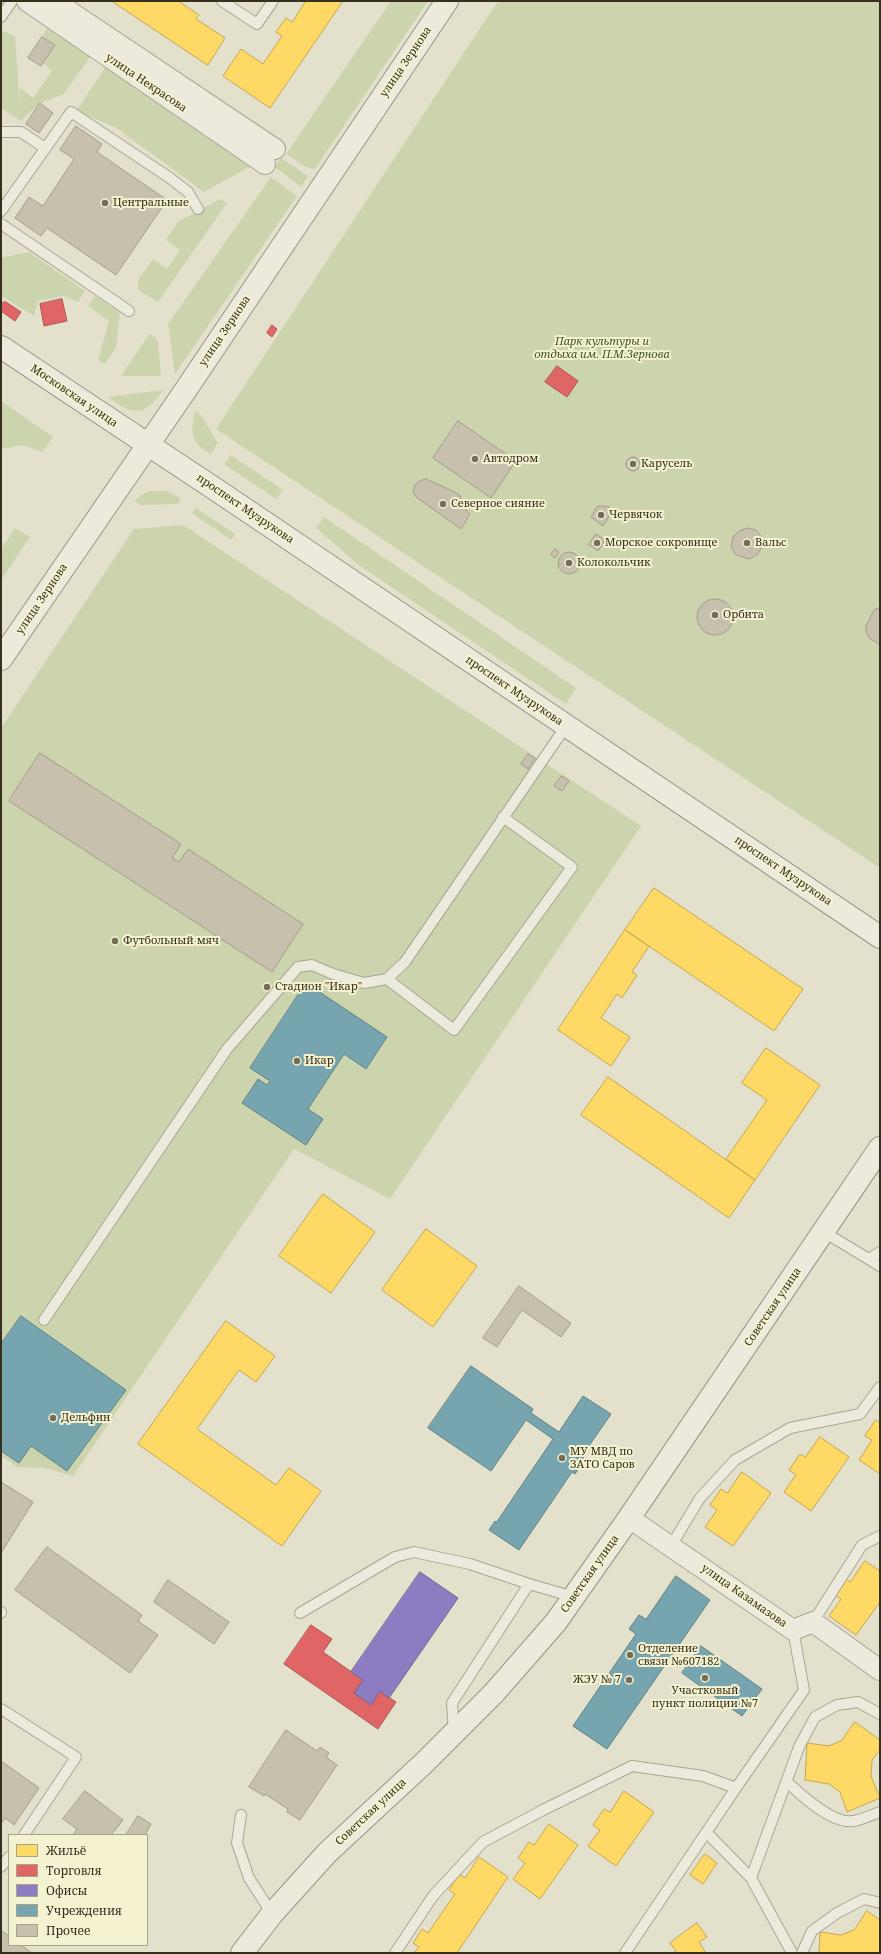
<!DOCTYPE html>
<meta charset="utf-8">
<style>
body{margin:0}
#map{position:relative;width:881px;height:1954px;overflow:hidden;background:#e3e1cc;font-family:"Noto Serif",serif}
canvas{display:block}
.frame{position:absolute;inset:0;border:2px solid #362f1d;pointer-events:none}
.legend{position:absolute;left:8px;top:1834px;width:140px;height:112px;box-sizing:border-box;background:#f4f2d1;border:1px solid #a8a489;margin:0;padding:5px 7px;list-style:none;font-size:12px;color:#362f1d}
.legend li{display:flex;align-items:center;gap:8px;height:20px}
.legend b{width:20px;border:1px solid #a8a489}
</style>
<div id="map">
<canvas width="881" height="1954"></canvas>
<div class="frame"></div>
<ul class="legend">
<li><b style="height:11px;background:#ffd966"></b>Жильё</li>
<li><b style="height:11px;background:#e06666"></b>Торговля</li>
<li><b style="height:11px;background:#8e7cc3"></b>Офисы</li>
<li><b style="height:11px;background:#76a5af"></b>Учреждения</li>
<li><b style="height:11px;background:#c6c0ad"></b>Прочее</li>
</ul>
</div>
<script>
const g = document.querySelector('canvas').getContext('2d');
g.lineJoin = 'round';
function fillPath(path, color) { g.fillStyle = color; g.fill(path, 'evenodd'); }
function stroke(path, color, width, dash) { g.strokeStyle = color; g.lineWidth = width; g.lineCap = dash ? 'butt' : 'round'; g.setLineDash(dash || []); g.stroke(path); }
function write(font, color, halo, rows, align = 'center') {
  g.font = font + ' "Noto Serif",serif'; g.lineWidth = 4; g.setLineDash([]); g.textBaseline = 'middle'; g.strokeStyle = halo; g.fillStyle = color; for (const [text, x, y, turn = 0] of rows) {
    g.save(); g.translate(x, y); g.rotate((+turn || 0) * Math.PI / 180); g.textAlign = isNaN(turn) ? turn : align; if (halo) g.strokeText(text, 0, 0); g.fillText(text, 0, 0); g.restore();
  }
}
fillPath(new Path2D(`
 M391,1H428L315,169L306,167L286,154Z
 M498,1H880V868L216,429Z
 M47,28L92,54L64,94L40,103L21,121L1,108V30L15,36L20,107V88L33,98L52,71L43,63L54,45L42,37Z
 M107,65L253,165L204,192L115,127L76,111Z
 M281,158L308,176L301,187L275,167Z
 M271,177L297,196L175,374L168,324Z
 M220,199L227,203L158,302L138,290V280L153,259L167,269L180,250L166,240L178,222Z
 M29,252L85,291L78,302L63,296L38,301L34,316L1,296V258Z
 M95,296L120,313L116,347L105,364L98,360L109,321L88,306Z
 M150,333L158,341L161,376H121Z
 M163,390C146,418 132,415 108,397Z
 M1,401L53,437L42,452L23,445L1,449Z
 M195,411L201,415L218,443L211,454C191,443 190,433 195,411Z
 M231,455L283,490L276,499L224,464Z
 M150,491H166L181,498L178,504L140,505L134,501L143,494Z
 M196,508L235,534L231,540L192,513Z
 M324,517L576,688L566,704L360,566L316,528Z
 M183,525L641,826L390,1199L294,1149L73,1476L45,1468L17,1467L1,1456V728L134,529Z
 M15,528L30,537L1,580V549Z`), '#ccd4ae');
const homes = new Path2D(`
 M112,1H178L199,15L196,19L225,38L208,65Z
 M306,1H343L270,108L223,76L241,49L263,64L282,36L276,32L286,18L292,22Z
 M654,888L803,989L774,1031L625,930Z
 M625,930L649,946L632,972L637,975L622,998L617,994L601,1018L630,1037L611,1066L558,1030Z
 M766,1048L820,1085L755,1180L726,1159L767,1100L742,1083Z
 M608,1077L755,1180L729,1218L581,1115Z
 M323,1194L375,1232L331,1293L279,1256Z
 M426,1229L477,1266L433,1327L382,1290Z
 M226,1321L275,1356L256,1382L239,1370L197,1429L276,1485L289,1468L321,1491L282,1546L138,1444Z
 M876,1420L880,1423V1474L859,1460L872,1440L865,1436Z
 M820,1437L849,1457L811,1511L784,1492L796,1475L789,1470L800,1454L805,1457Z
 M742,1472L771,1493L733,1546L705,1527L717,1510L710,1505L721,1489L727,1493Z
 M865,1561L880,1571V1602L856,1635L829,1616L841,1599L834,1594L845,1578L850,1582Z
 M855,1722L880,1740V1750L872,1760L871,1776L880,1798L847,1812L840,1792L829,1784L805,1780L807,1743L829,1746L841,1741Z
 M624,1791L654,1812L616,1866L588,1846L600,1830L593,1825L604,1809L610,1812Z
 M549,1824L578,1845L540,1899L513,1879L525,1863L518,1858L529,1842L534,1845Z
 M705,1854L717,1863L703,1884L690,1875Z
 M479,1857L508,1877L457,1953H414L419,1947L413,1943L422,1929L428,1933L455,1894L449,1890L459,1874L465,1878Z
 M867,1911L880,1920V1953H819L820,1932L841,1935L854,1930Z
 M697,1923L707,1937L699,1942L706,1953H673L676,1951L670,1943Z`);
fillPath(homes, '#ffd966');
stroke(homes, '#c3a650', 1);
const shops = new Path2D(`
 M62,299L67,321L44,326L40,304Z
 M6,302L21,312L15,321L1,311V303Z
 M272,325L277,329L272,337L267,333Z
 M557,366L578,381L567,397L545,382Z
 M311,1625L332,1639L323,1652L363,1680L354,1693L371,1705L380,1691L396,1702L378,1729L284,1664Z`);
fillPath(shops, '#e06666');
stroke(shops, '#ad5650', 1);
const offices = new Path2D(`
 M420,1572L458,1598L389,1698L380,1691L371,1705L354,1693L363,1680L351,1672Z`);
fillPath(offices, '#8e7cc3');
stroke(offices, '#746591', 1);
const public = new Path2D(`
 M306,983L387,1037L366,1069L344,1054L308,1109L323,1119L306,1145L242,1103L258,1079L267,1085L270,1081L250,1068Z
 M21,1316L126,1390L67,1471L31,1446L19,1463L1,1451V1344Z
 M471,1366L533,1409L531,1413L559,1432L583,1396L611,1414L582,1456L585,1459L575,1474L572,1472L519,1550L489,1530L495,1521L496,1523L553,1439L526,1420L491,1471L428,1428Z
 M676,1576L710,1600L607,1749L573,1726L636,1634L629,1629L639,1615L646,1619Z
 M701,1646L762,1689L742,1716L682,1673Z`);
fillPath(public, '#76a5af');
stroke(public, '#638283', 1);
const building = new Path2D(`
 M42,37L55,45L41,66L28,58Z
 M40,103L53,113L39,133L26,124Z
 M76,126L102,144L97,152L167,200L116,275L47,228L41,236L15,218L29,197L43,206L74,159L60,150Z
 M458,421L516,461L491,498L433,458Z
 M626 464a7 7 0 1 1 14 0a7 7 0 1 1-14 0Z
 M426,479L455,492L460,496L462,506L470,514L461,529L416,497L413,491L415,485L420,481Z
 M603,506L609,507L611,513L603,526L591,517L597,507Z
 M748,528L756,530L763,539L762,547L757,555L749,559L736,555L731,547L733,537L739,531Z
 M596,534L605,540L598,551L589,545Z
 M555,549L559,552L555,558L551,555Z
 M558 563a11 11 0 1 1 22 0a11 11 0 1 1-22 0Z
 M697 617a18 18 0 1 1 36 0a18 18 0 1 1-36 0Z
 M880,608V645L869,638L866,632V626L874,610Z
 M40,753L181,844L172,858L179,862L188,849L303,924L272,972L9,801Z
 M528,754L535,758L528,769L521,764Z
 M562,776L569,781L562,791L554,786Z
 M519,1286L571,1323L561,1337L522,1310L497,1347L483,1338Z
 M1,1482L33,1502L1,1553Z
 M47,1547L142,1615L138,1621L158,1635L130,1673L15,1590Z
 M168,1580L229,1622L214,1644L154,1602Z
 M286,1730L317,1751L320,1747L329,1753L326,1757L337,1765L300,1820L287,1812L288,1809L265,1794L264,1796L249,1787Z
 M1,1761L39,1788L14,1825L5,1818L1,1824Z
 M85,1791L123,1820L111,1835H73L77,1829L63,1819Z
 M138,1816L151,1824L145,1835H126Z
 M2,1931L9,1936V1945H21L32,1953H1Z`);
fillPath(building, '#c6c0ad');
stroke(building, '#a39d8b', 1);
const lane = new Path2D(`
 M222,1L257,24L273,1
 M1,17L12,1
 M1,132H21L45,148
 M1,211L71,112L170,178L188,192L198,209
 M1,224L129,311
 M387,979L454,1030L572,867L503,817
 M824,1232L880,1266
 M869,1259L880,1252
 M44,1320L227,1049L298,967L312,965L333,974L364,983L387,979L405,962L566,726
 M671,1546L700,1498L735,1460L790,1428L860,1414L880,1387
 M1,1613V1612
 M300,1613L395,1557L414,1552L470,1564L529,1584L574,1597
 M813,1622L862,1545L880,1536
 M1,1709L76,1757L24,1835
 M454,1732L452,1703L529,1584
 M787,1782C801,1795 833,1825 853,1821C862,1820 871,1815 880,1812
 M241,1815L237,1843L249,1878L272,1914
 M707,1833L751,1878L792,1953
 M1,1867L9,1857
 M751,1878L799,1747L815,1717L837,1705L858,1702L880,1714
 M395,1953L433,1896L483,1842L543,1810L632,1766L703,1776L736,1788L804,1690L793,1630
 M625,1953L736,1788
 M802,1953L812,1931L837,1913L864,1899L880,1903`);
const street = new Path2D(`
 M27,1L265,164
 M54,1L275,149
 M629,1518L793,1630L813,1622L880,1670`);
const secondary = new Path2D(`
 M1,347L218,491L880,937
 M1,659L185,391L447,1
 M242,1953L272,1914L327,1853L425,1762L494,1693L556,1622L629,1518L880,1148`);
stroke(lane, '#a8a595', 12);
stroke(street, '#a8a595', 22);
stroke(secondary, '#989485', 24);
stroke(lane, '#eceadd', 10);
stroke(street, '#eceadd', 20);
stroke(secondary, '#eceadd', 22);
for (const [x, y, r, color] of [
 [105,203,4,"#736d5a"],
 [475,459,4,"#736d5a"],
 [633,464,4,"#736d5a"],
 [443,504,4,"#736d5a"],
 [601,515,4,"#736d5a"],
 [597,543,4,"#736d5a"],
 [747,543,4,"#736d5a"],
 [569,563,4,"#736d5a"],
 [715,615,4,"#736d5a"],
 [115,941,4,"#736d5a"],
 [267,987,4,"#736d5a"],
 [297,1061,4,"#736d5a"],
 [53,1418,4,"#736d5a"],
 [562,1458,4,"#736d5a"],
 [630,1655,4,"#736d5a"],
 [705,1678,4,"#736d5a"],
 [629,1680,4,"#736d5a"]
]) { const dot = new Path2D(); dot.arc(x, y, r, 0, 2 * Math.PI); g.fillStyle = color; g.fill(dot); stroke(dot, '#f4f2d1', 1.5); }
write('11px', '#362f1d', '#f4f2d1', [
 ["улица Зернова",406,62,-56],
 ["улица Некрасова",146,83,34],
 ["улица Зернова",225,331,-56],
 ["Московская улица",74,396,34],
 ["проспект Музрукова",245,509,34],
 ["улица Зернова",42,599,-56],
 ["проспект Музрукова",514,691,34],
 ["проспект Музрукова",783,871,34],
 ["Советская улица",773,1307,-56],
 ["Советская улица",590,1574,-55],
 ["улица Казамазова",744,1596,35],
 ["Советская улица",371,1812,-43]
]);
write('11px', '#362f1d', '#f4f2d1', [
 ["Центральные",113,203],
 ["Автодром",483,459],
 ["Карусель",641,464],
 ["Северное сияние",451,504],
 ["Червячок",609,515],
 ["Морское сокровище",605,543],
 ["Вальс",755,543],
 ["Колокольчик",577,563],
 ["Орбита",723,615],
 ["Футбольный мяч",123,941],
 ["Стадион \"Икар\"",275,987],
 ["Икар",305,1061],
 ["Дельфин",61,1418],
 ["МУ МВД по",570,1452],
 ["ЗАТО Саров",570,1465],
 ["Отделение",638,1649],
 ["связи №607182",638,1662],
 ["ЖЭУ № 7",621,1680,"right"],
 ["Участковый",705,1691,"center"],
 ["пункт полиции №7",705,1704,"center"]
], 'left');
write('italic 11px', '#3d5224', '#f4f2d1', [
 ["Парк культуры и",602,342],
 ["отдыха им. П.М.Зернова",602,355]
]);
</script>
